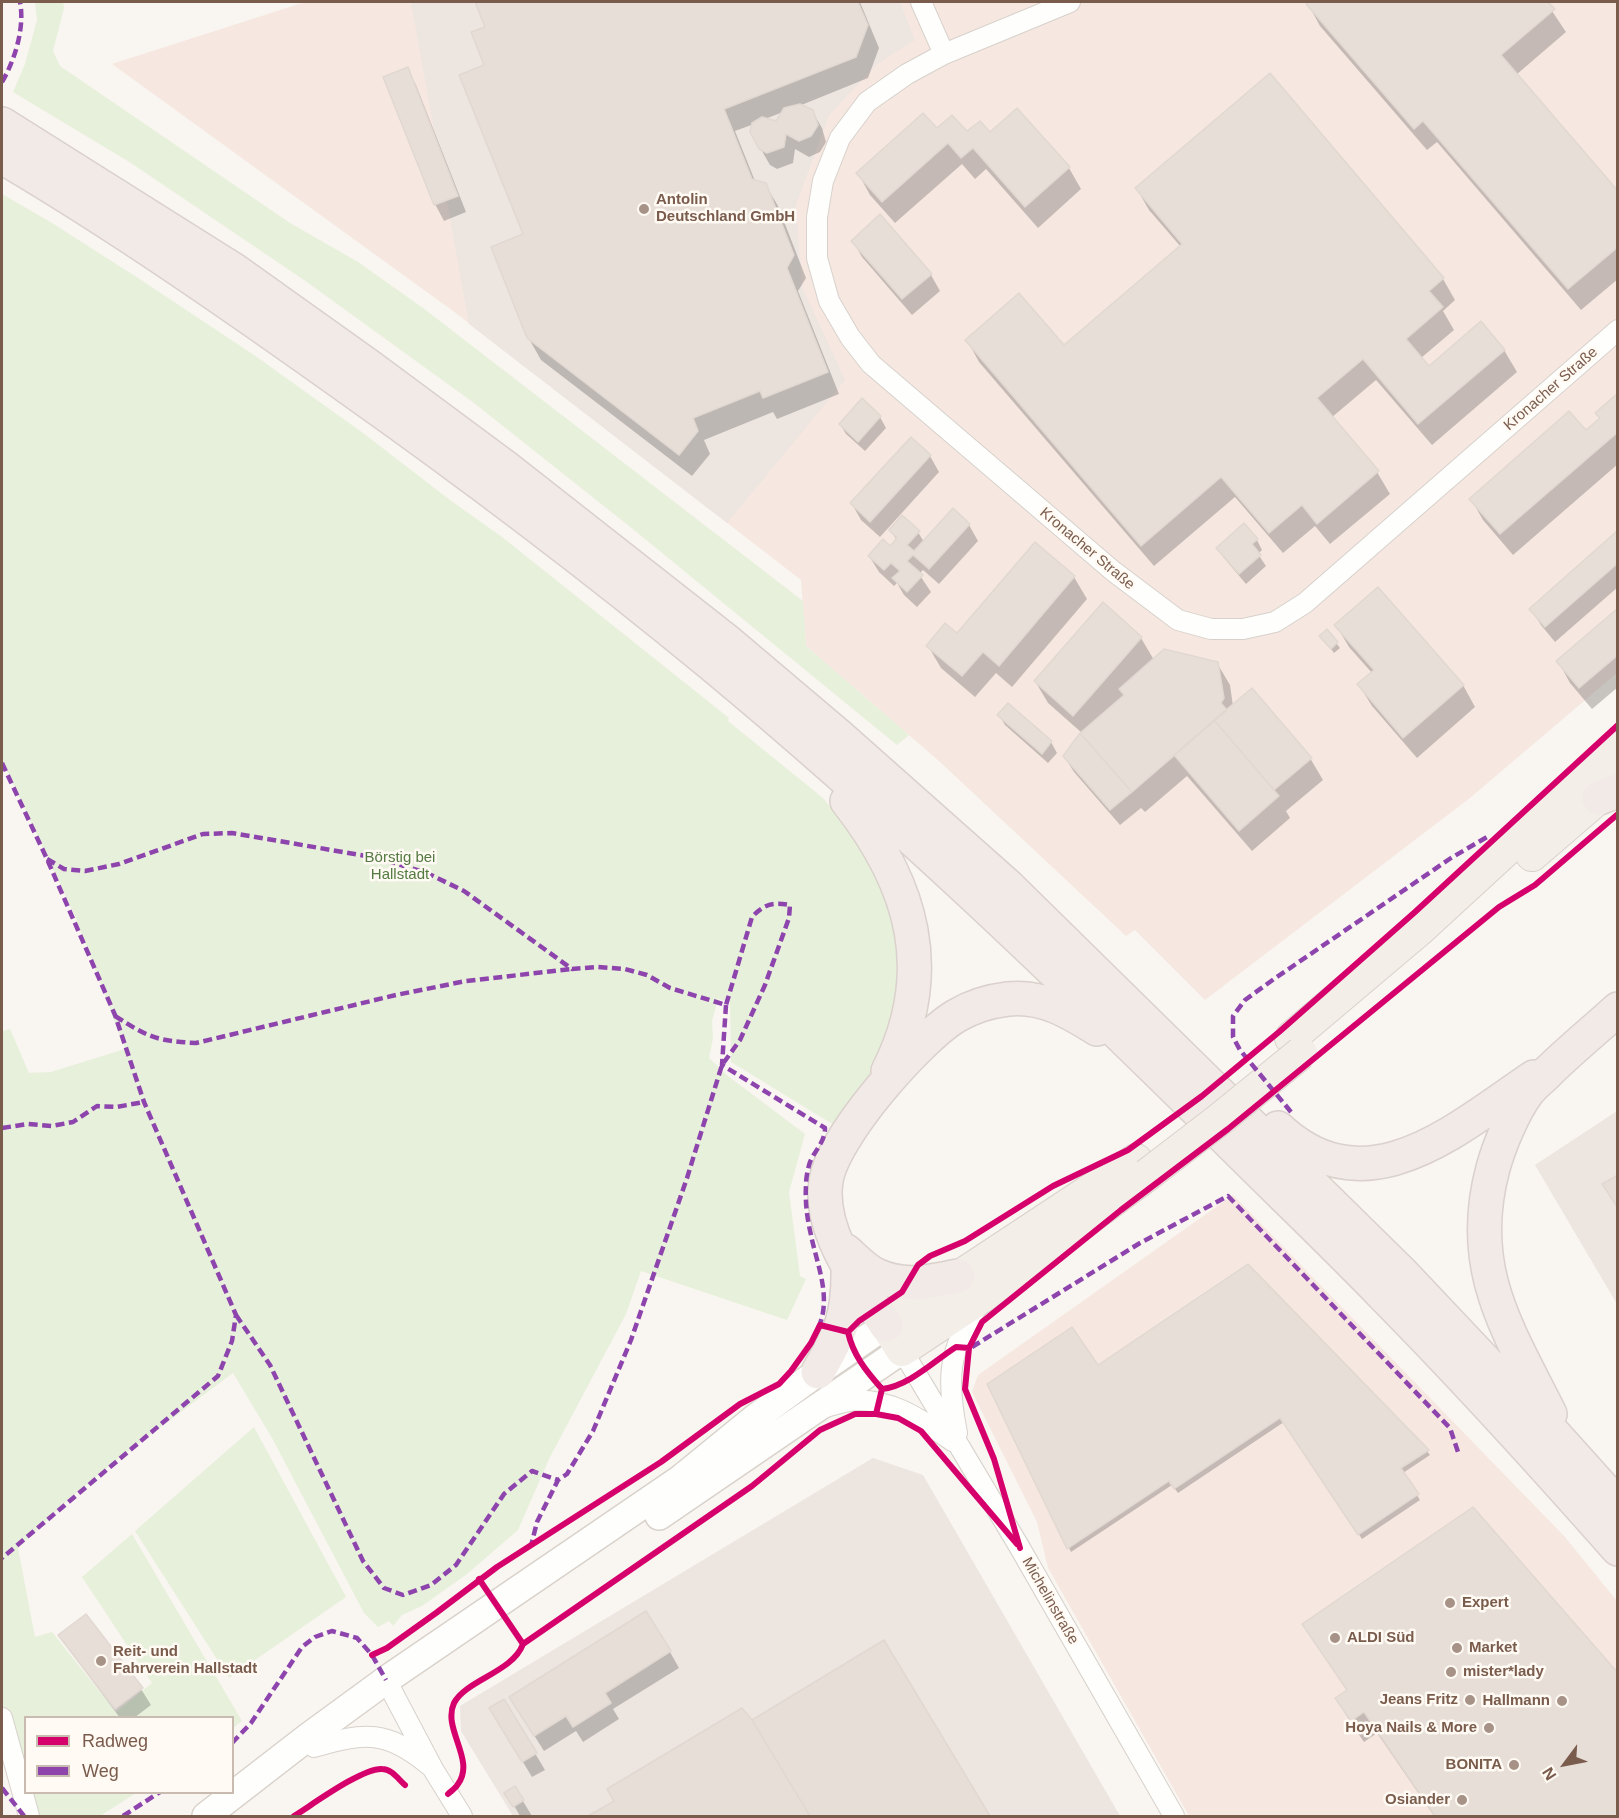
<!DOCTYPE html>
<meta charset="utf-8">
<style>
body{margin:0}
#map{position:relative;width:1619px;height:1818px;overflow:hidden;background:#f9f5f0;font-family:Arial,sans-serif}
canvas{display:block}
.frame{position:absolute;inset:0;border:3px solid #7a5c4d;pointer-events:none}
.legend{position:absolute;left:24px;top:1716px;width:210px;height:78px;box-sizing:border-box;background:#fffaf3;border:2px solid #cabbb1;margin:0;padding:8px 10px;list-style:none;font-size:18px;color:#7a5c4d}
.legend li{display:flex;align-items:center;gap:12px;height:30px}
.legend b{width:30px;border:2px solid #cabbb1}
.north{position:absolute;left:1535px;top:1734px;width:60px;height:60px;-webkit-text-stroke:4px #fffaf3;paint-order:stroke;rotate:238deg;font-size:16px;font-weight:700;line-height:24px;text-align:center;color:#7a5c4d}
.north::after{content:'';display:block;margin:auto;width:21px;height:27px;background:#7a5c4d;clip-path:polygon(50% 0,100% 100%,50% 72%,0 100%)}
</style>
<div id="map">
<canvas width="1619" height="1818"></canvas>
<div class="frame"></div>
<ul class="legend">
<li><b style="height:8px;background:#d6006c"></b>Radweg</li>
<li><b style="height:8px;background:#8e44ad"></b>Weg</li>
</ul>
<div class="north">N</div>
</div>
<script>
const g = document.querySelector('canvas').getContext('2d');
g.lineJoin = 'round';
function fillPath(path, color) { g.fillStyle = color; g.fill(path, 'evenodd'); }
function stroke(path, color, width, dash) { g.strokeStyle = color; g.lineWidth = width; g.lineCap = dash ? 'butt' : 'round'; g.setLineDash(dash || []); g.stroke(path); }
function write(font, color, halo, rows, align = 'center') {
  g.font = font + ' Arial,sans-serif'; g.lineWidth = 5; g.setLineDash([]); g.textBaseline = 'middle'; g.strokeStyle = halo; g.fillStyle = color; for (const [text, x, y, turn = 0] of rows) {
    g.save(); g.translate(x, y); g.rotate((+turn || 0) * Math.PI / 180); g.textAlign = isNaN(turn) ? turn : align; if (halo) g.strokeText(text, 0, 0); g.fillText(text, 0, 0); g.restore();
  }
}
fillPath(new Path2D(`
 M305,2H1617V673L1470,798L1205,1000L1135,930L1126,936L940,762L806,646L801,580L453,311L112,64Z
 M1233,1195L1565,1537L1617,1601V1816H1189L1048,1568L1037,1522L972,1392L978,1375Z`), '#f6e8e1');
fillPath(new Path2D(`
 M411,2H900L915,40L877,64L829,115L796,205L802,287L845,380L727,523L469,324Z
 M1617,1111V1304L1535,1165Z
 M873,1458L923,1475L1120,1816H513L461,1731L460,1706Z`), '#ede5e0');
fillPath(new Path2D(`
 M35,2H63L64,8L53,51L60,66L290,223L358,262L423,308L803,601L806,646L909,735L897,745L634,530L474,403L304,280L131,163L13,92L25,64L37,20Z
 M2,194L52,223L138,278L254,355L363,433L450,500L502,537L729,718L728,721L823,798L853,834L892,906L900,962L897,1005L869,1079L834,1125L731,1062L730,1002L718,999L712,1021L713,1038L709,1058L728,1076L805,1134L789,1192L800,1276L806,1279L787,1320L641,1271L626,1314L550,1457L518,1530L467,1574L422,1606L402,1615L393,1626L389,1621L378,1627L364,1613L272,1438L233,1373L114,1462L68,1500L18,1548L35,1637L52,1632L116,1712L152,1683L82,1577L132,1534L242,1721L233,1728L232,1718H26L25,1787L2,1705V1031L10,1029L29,1073L51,1072L125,1049L75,916L2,760Z
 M254,1427L346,1597L229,1678L135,1531Z
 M27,1793H136L100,1816H34Z`), '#e7f0db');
fillPath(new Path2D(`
 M476,2H860L879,48L868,78L799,106L812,111L822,128L826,142L820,152L809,157L795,149L793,163L777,169L770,165L751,132L754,124L735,131L755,181L765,184L778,206L806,278L798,291L839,394L777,419L773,412L704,440L710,454L692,476L541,360L528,337L525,235L486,66L487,27ZM783,112L777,123L765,119Z
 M1311,2H1546L1566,32L1516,75L1618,194V279L1581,310L1437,142L1427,150L1320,26L1308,4Z
 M407,69L416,85L466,212L444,221L435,204Z
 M937,131L990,134L1069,168L1081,189L1038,228L986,169L975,179L962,164L895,223L870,195L858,173Z
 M1137,189L1443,279L1455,300L1443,311L1454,330L1421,358L1429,368L1504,350L1517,372L1432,445L1376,380L1331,418L1377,472L1390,494L1330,544L1315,526L1283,553L1235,497L1154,566L979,362L967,340L1064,347L1181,247L1149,210Z
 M853,241L931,275L940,291L912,315L862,257Z
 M1618,395V464L1513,555L1483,520L1471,499L1586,433L1601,419Z
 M862,400L880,417L886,428L865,451L846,434L840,424Z
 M911,439L930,456L939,472L880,537L861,520L852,504Z
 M969,525L978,541L939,584L923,570L919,574L931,592L917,607L904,595L897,583L894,586L879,572L869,556L890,548L897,541L891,530L918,532L924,542Z
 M1618,532V587L1555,642L1541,625L1531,609Z
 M1257,540L1262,550L1258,554L1266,566L1246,584L1224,558L1218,548Z
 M1035,544L1074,577L1087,599L1012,687L996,673L975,697L941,668L928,646L958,636Z
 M1618,610V687L1592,709L1570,683L1558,661Z
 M1336,625L1463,685L1475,707L1417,758L1372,706L1359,685L1372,673L1349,647Z
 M1327,631L1340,648L1334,653L1321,636Z
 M1141,638L1154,660L1217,663L1230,685L1233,706L1310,758L1323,780L1286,811L1290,818L1252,851L1187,776L1145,812L1141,808L1120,825L1074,772L1064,756L1082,733L1048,703L1035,681Z
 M1008,705L1051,742L1057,753L1048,763L1005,725L999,715Z
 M1097,1367L1427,1451L1430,1455L1403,1473L1420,1500L1362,1539L1284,1422L1178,1493L1172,1485L1071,1552L989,1385Z
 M1304,1624L1618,1675V1816H1434L1377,1733L1364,1742L1349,1720L1337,1698L1347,1691Z
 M60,1635L141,1689L151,1705L134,1718H120L70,1651Z
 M884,1642L987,1816H591L751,1721Z
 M670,1652L679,1668L613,1709L619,1719L583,1742L576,1731L544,1751L520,1713Z
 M504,1701L545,1770L532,1777L500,1724Z
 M515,1788L532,1816H520L516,1809L506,1793Z`), '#0003');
const building = new Path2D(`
 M475,2H858L868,25L856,57L724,109L752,179L766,183L794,255L787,268L828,372L763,398L760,391L693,418L698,431L679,455L527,338L491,247L523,234L459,75L484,65L471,32L485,27Z
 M1308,2H1548L1555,9L1501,55L1618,191V247L1568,289L1423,121L1414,129L1306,4Z
 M408,67L458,196L434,205L383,77Z
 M1270,73L1444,278L1429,291L1443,307L1406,339L1429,366L1481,321L1505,350L1418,424L1363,359L1317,398L1379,471L1317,524L1302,505L1269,533L1221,477L1141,546L965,340L1019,293L1064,345L1182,244L1135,188Z
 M800,104L813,110L818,125L811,136L799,141L786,134L784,147L767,153L759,149L750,132L752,123L762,117L776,121L784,108Z
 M1017,108L1070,167L1025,207L973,148L961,158L948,143L882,202L856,173L923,113L937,128L952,115L967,131L980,121L990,132Z
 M880,214L932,274L902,299L851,241Z
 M1618,393V432L1500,534L1469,499L1569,411L1586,430L1600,418L1595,413Z
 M862,398L881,416L858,442L839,424Z
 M911,437L931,455L870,522L850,503Z
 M953,508L970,524L929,569L913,555L907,561L923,575L907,592L892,578L900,571L891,563L884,570L868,556L883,539L890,546L897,538L889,530L902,515L920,531L907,545L914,551Z
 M1244,523L1258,539L1252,544L1261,555L1239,574L1216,548Z
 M1618,530V563L1545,627L1529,609Z
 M1035,542L1075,576L999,666L983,652L962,676L926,646L945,623L957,633Z
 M1378,587L1464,685L1403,738L1357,684L1374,670L1334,625Z
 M1103,602L1142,637L1073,716L1034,681Z
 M1618,608V655L1579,688L1556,661Z
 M1327,629L1338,642L1331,649L1319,636Z
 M1164,649L1218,662L1224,698L1221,703L1227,710L1132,792L1080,733L1124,695L1119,689Z
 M1252,688L1312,758L1274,790L1214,720Z
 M1008,703L1052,741L1042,754L997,715Z
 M1214,720L1279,796L1239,831L1174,755Z
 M1080,733L1132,792L1110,810L1063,756Z
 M1618,1175V1208L1602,1184Z
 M1248,1264L1429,1450L1401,1468L1419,1494L1358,1535L1280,1418L1174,1489L1169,1481L1067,1549L987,1384L1072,1327L1098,1365Z
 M1473,1507L1618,1673V1816H1435L1364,1712L1351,1721L1335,1698L1347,1690L1302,1624Z
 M646,1611L671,1651L605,1693L611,1703L573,1727L566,1716L534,1736L509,1697Z
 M86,1614L143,1688L115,1709L58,1635Z
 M884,1640L990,1816H810L752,1720Z
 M504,1699L537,1753L522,1762L489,1708Z
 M742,1708L752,1720L810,1816H588L614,1801L607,1789Z
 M515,1786L524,1800L513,1807L504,1793Z`);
fillPath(building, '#e6ded7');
stroke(building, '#e2d8d2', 1.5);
const street = new Path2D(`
 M921,2L944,54
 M1070,2L944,54L907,74L867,102L840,138L823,181L817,217V258L829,301L850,337L871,364L1113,571L1178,620L1211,629H1243L1275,622L1305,603L1618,330
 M902,1350L1020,1548L1174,1816
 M826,1407C834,1405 842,1402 849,1401C889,1396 923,1421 954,1442
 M957,1433C947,1382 947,1352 977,1307
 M386,1680L433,1769L462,1816
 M2,1718L29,1816
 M314,1747C365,1732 387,1730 429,1765`);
const secondary = new Path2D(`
 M659,1516L902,1350
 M206,1816L308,1737L386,1680L679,1480L755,1418L818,1372L886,1325`);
const primary = new Path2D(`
 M1532,855L1618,781
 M1291,1038L1420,929L1618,747
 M1136,1160L886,1325L902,1350L986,1294L1147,1175`);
const highway = new Path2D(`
 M2,124L234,270L370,367L505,467L728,642L839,736L1008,886L1403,1274L1556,1436L1618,1505
 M2,157C119,226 231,304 342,383C468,472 591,565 710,663C890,812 1058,973 1224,1137C1277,1190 1332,1242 1384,1296C1465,1378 1542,1463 1618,1549
 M1599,798L1618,791
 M847,801C913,885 938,972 888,1071
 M1278,1128C1367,1211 1456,1129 1534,1077
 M846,1251C855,1259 865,1270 876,1275C903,1288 930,1282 958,1276
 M886,1325C860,1285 818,1232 826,1181C832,1137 918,1039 956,1016C971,1007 991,1001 1008,999C1042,995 1070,1012 1097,1029
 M818,1372C841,1332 849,1315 848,1268
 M1550,1414C1507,1328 1466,1268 1493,1168C1499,1146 1513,1112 1527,1093C1532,1086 1540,1080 1546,1074C1569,1051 1594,1031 1618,1009`);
stroke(street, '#d7d1cb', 22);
stroke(secondary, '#d9d2cb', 30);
stroke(primary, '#dad1cc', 34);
stroke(highway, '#dad1cc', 36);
stroke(street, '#fefefd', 20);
stroke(secondary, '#fefefd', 27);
stroke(primary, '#f3eee8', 32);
stroke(highway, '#f2eae7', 33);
const primaryBridge = new Path2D(`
 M1147,1175L1220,1119L1301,1053`);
stroke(primaryBridge, '#dad1cc', 34, []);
stroke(primaryBridge, '#f3eee8', 32);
stroke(new Path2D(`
 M2,82C15,60 25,27 20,2
 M2,763L47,859L115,1015L144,1102L236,1315L232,1341L218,1376L2,1558
 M47,859L64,869L85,871L119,864L203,834L232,833L378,858L427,873L464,891L572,969L598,967L625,969L647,975L670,988L726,1005L752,917C764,904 773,902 790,905L789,918L765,985L740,1040L722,1065L687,1178L631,1340L593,1431L567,1474L558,1480L537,1522L531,1546
 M726,1005L722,1065L825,1128C825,1142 815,1150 810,1162C808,1168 806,1177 806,1185C805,1202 807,1218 811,1235C817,1265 833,1300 817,1330
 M115,1016C148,1037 156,1041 196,1043L396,995L466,981L572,969
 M1291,1112L1240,1050L1233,1037V1016L1245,1000L1274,979L1451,858L1487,837
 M2,1128L28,1124L52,1126L73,1122L97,1106L116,1107L144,1102
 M236,1315L270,1365L363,1561L384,1588L403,1595L431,1585L456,1565L504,1494L532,1471L558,1480
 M972,1347L1140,1243L1228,1196L1450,1428L1459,1455
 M232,1743L251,1723L302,1647L315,1637L332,1631L357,1638L372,1655L386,1680
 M2,1788L24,1816
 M123,1816L160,1792`), '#8e44ad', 4.5, [9, 4.5]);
stroke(new Path2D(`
 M848,1332L859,1321L902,1292L918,1265L930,1256L965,1241L1053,1186L1128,1150L1202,1096L1279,1032L1415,912L1618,725
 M882,1389C909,1386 934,1361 956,1347L969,1348
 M1020,1548L994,1459L965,1389L969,1348L982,1322L1121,1210L1228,1129L1499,907L1535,885L1618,814
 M479,1579L523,1644
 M372,1655L387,1648L436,1613L497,1567L661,1462L740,1404L779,1384L791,1371L811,1343L820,1325L848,1332C853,1355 866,1371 882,1389L876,1414
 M448,1794C451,1791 456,1788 458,1784C476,1760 442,1729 454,1703C466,1680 513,1672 523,1644L752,1486L820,1430L855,1414H876L898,1418L921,1431L1017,1544
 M294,1816C312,1805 362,1768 382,1769C392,1769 398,1779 405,1785`), '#d6006c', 6);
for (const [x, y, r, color] of [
 [644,209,6,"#a69286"],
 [1450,1603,6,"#a69286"],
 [1335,1638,6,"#a69286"],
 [1457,1648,6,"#a69286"],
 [101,1661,6,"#a69286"],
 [1451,1672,6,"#a69286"],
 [1470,1700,6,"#a69286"],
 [1562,1701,6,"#a69286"],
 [1489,1728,6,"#a69286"],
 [1514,1765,6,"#a69286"],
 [1462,1800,6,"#a69286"]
]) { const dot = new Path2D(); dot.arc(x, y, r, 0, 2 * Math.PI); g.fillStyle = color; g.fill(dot); stroke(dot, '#fffaf3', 2); }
write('bold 15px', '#7a5c4d', '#fffaf3', [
 ["Antolin",656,200],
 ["Deutschland GmbH",656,217],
 ["Expert",1462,1603],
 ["ALDI Süd",1347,1638],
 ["Market",1469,1648],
 ["Reit- und",113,1652],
 ["Fahrverein Hallstadt",113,1669],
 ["mister*lady",1463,1672],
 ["Jeans Fritz",1458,1700,"right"],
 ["Hallmann",1550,1701,"right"],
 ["Hoya Nails & More",1477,1728,"right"],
 ["BONITA",1502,1765,"right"],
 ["Osiander",1450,1800,"right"]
], 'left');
write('15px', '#7a5c4d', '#fffaf3', [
 ["Kronacher Straße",1551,389,-41],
 ["Kronacher Straße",1087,549,40],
 ["Michelinstraße",1050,1601,60]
]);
write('15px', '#537a41', '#fffaf3', [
 ["Börstig bei",400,858],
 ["Hallstadt",400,875]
]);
</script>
